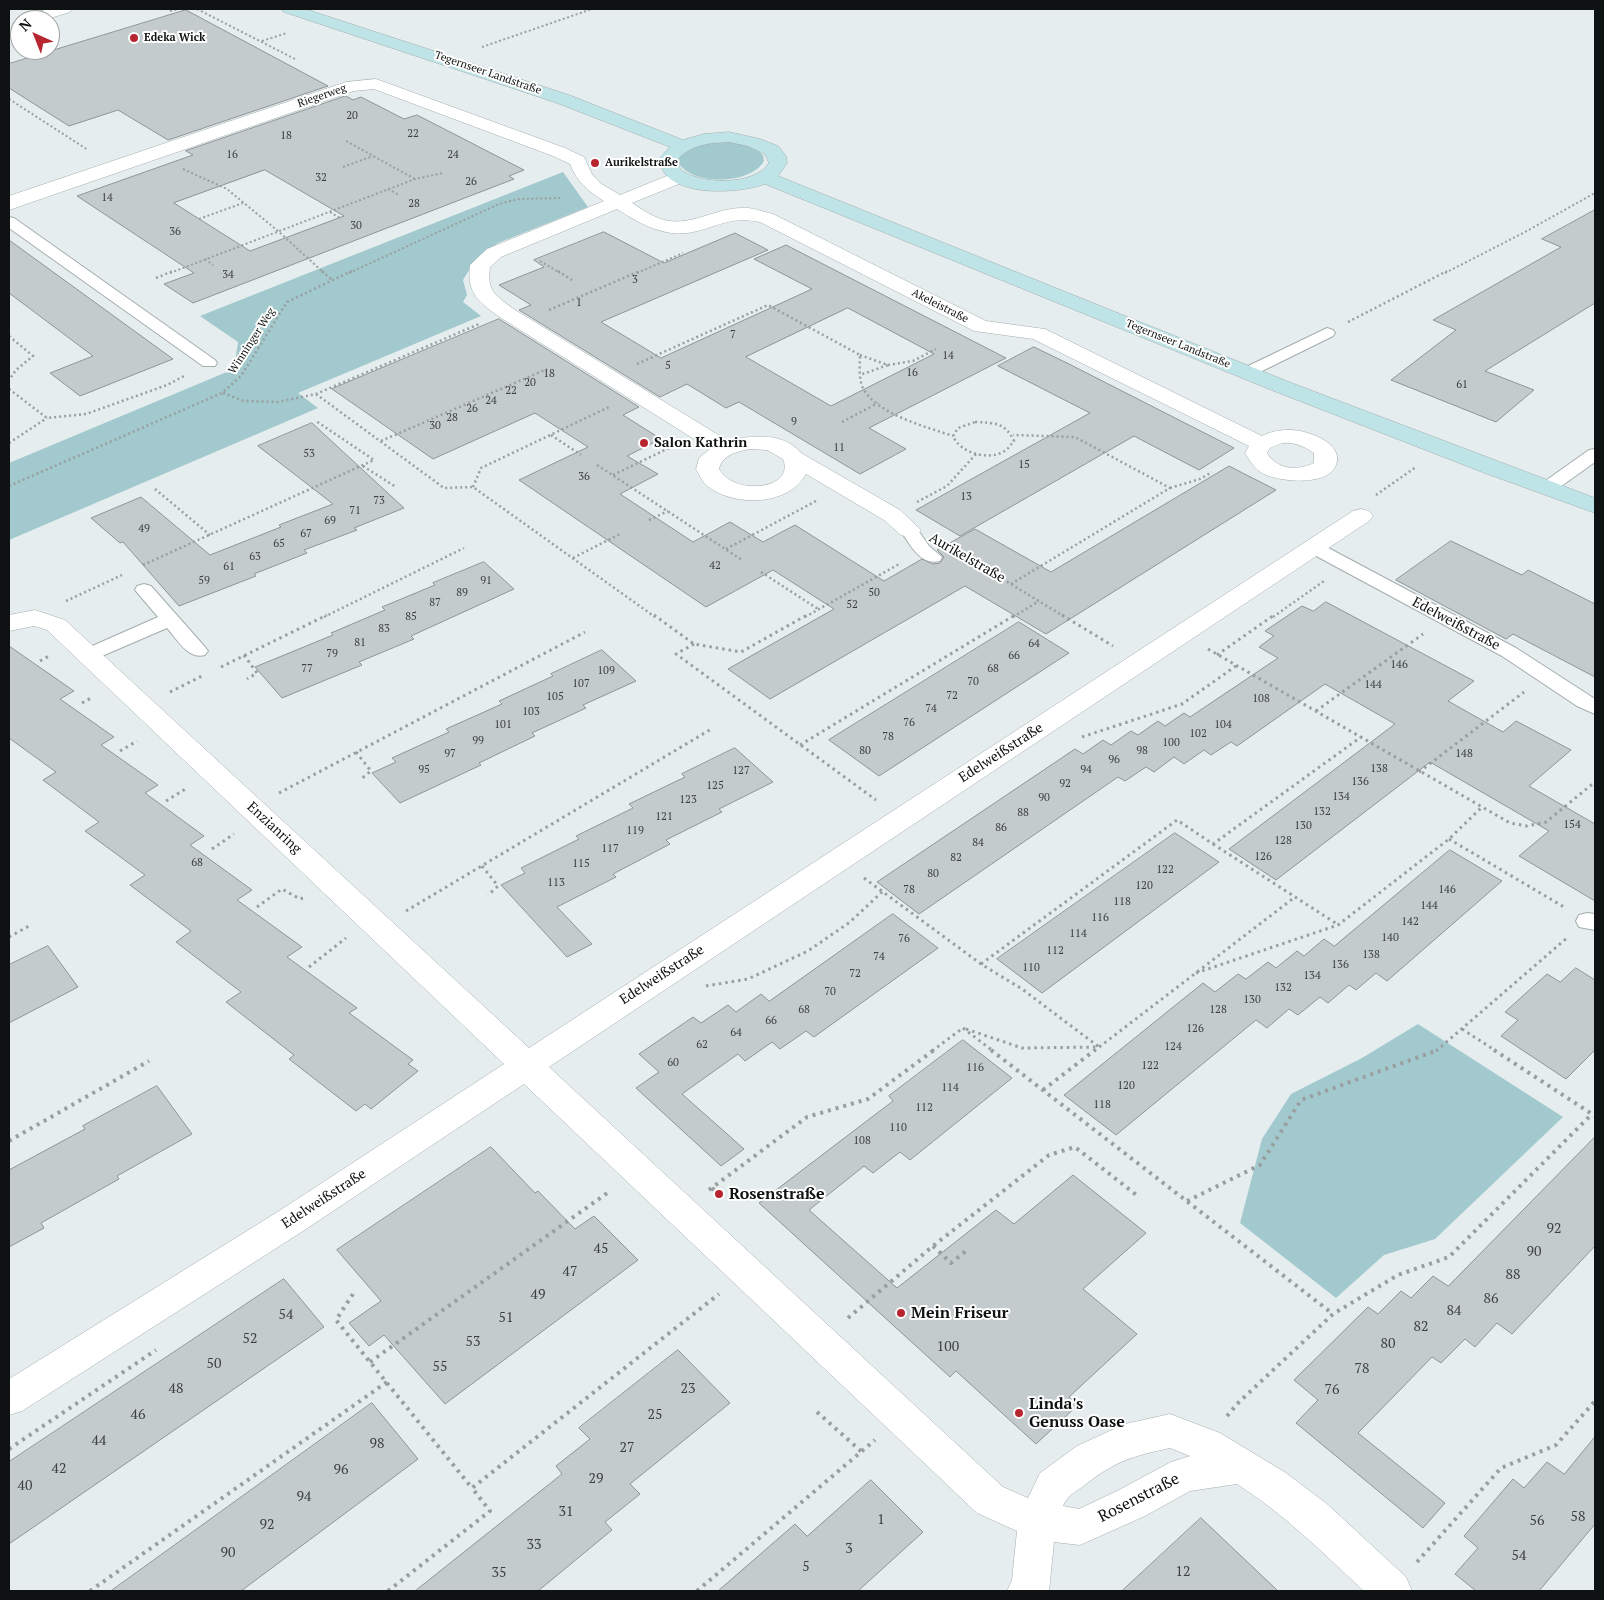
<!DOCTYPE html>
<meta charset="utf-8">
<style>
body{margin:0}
#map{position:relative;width:1604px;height:1600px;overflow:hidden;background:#e5edee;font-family:"PT Serif",serif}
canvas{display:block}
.frame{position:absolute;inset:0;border:10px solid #0f1212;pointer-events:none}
.north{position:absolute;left:10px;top:10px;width:50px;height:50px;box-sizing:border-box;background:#fff;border:1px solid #9fa0a0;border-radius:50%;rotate:316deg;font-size:14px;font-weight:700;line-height:20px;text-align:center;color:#0f1212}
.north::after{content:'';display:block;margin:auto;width:18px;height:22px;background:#b62530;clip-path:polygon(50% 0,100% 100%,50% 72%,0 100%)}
</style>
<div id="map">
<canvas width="1604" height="1600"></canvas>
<div class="frame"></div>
<div class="north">N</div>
</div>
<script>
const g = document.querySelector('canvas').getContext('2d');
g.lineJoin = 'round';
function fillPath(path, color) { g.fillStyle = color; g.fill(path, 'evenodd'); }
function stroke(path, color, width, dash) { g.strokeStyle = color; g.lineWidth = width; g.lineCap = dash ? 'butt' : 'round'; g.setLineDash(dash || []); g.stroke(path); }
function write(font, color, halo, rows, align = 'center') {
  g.font = font + ' "PT Serif",serif'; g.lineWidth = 4; g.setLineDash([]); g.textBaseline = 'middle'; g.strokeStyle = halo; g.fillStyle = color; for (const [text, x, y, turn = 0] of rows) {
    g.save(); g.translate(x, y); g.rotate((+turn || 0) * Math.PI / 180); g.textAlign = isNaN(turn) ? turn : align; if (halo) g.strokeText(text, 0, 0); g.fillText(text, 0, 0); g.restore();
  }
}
fillPath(new Path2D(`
 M708,142C728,142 748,140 763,155L764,161C751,185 691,186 678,162C682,148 696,146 708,142Z
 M563,172L588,207L498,243L476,259L463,280L467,295L463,302L481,316L298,393L318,408L9,540V463L234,369L238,342L200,316Z
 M1418,1024L1563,1117L1435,1239L1384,1255L1336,1298L1240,1223L1262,1139L1291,1094L1362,1058Z`), '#a2c9cd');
const building = new Path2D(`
 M186,10L328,86L168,140L118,110L69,126L9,88V64Z
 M346,96L353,100L361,97L404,119L417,115L524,170L509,176L514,179L193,303L164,284L194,273L77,196L193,155L186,151ZM265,170L344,216L250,251L174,203Z
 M1595,210V303L1485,371L1534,390L1496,422L1391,380L1456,330L1433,320L1561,247L1542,239Z
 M604,232L664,263L735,233L768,250L601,322L661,358L812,289L754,259L786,245L1006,358L869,428L906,449L860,474L739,402L726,408L687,384L660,397L519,310L531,305L499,285L544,267L534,260ZM848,308L934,354L831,406L746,357Z
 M9,240L173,359L80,396L50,373L93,356L9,293Z
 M499,319L639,407L623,415L661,439L627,456L658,474L620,494L693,542L730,522L763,542L795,525L884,581L922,559L933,564L940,563L944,557L937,550L975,529L1051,572L1229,466L1276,490L1046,634L965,586L770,699L728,669L834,609L773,570L706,607L519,480L588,447L535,413L433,459L332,389Z
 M1034,347L1069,364L1234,448L1199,470L1134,436L960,536L916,510L1090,413L998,366Z
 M312,423L404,508L354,528L357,530L304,550L307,553L254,574L256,576L179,606L123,542L120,543L91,518L141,497L210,555L281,527L279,525L333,504L258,446Z
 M1451,541L1522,575L1528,570L1595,604V677L1513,634L1506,639L1396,580Z
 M484,562L514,589L411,636L414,639L359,662L362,665L282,698L255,667L333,635L331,633L385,610L382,607L435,585L433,583Z
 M1326,602L1474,681L1448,701L1503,732L1516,721L1571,750L1529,786L1595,824V901L1519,856L1549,831L1430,762L1276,880L1229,849L1395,724L1325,684L1237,746L1231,742L1211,755L1204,750L1184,764L1174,757L1154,772L1146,767L1125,781L1118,777L919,914L877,882L1075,749L1083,754L1103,740L1111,745L1131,731L1138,735L1158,721L1165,726L1184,713L1190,717L1278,658L1259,647L1274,636L1265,631L1302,606L1313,611Z
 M1019,622L1069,653L879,776L829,740Z
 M9,646L74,691L60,699L114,737L101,745L158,785L145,793L204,836L190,845L252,890L237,900L302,947L287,957L357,1008L349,1013L413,1060L408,1064L418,1071L371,1109L365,1104L356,1111L289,1059L294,1055L226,1002L241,992L176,942L191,931L130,885L145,875L85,831L99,822L43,780L56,772L9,738Z
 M602,650L636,681L583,705L586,708L532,733L535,736L479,763L481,765L400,803L372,773L396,762L392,758L449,732L446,729L502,704L499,701L553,676L551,674Z
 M735,748L773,782L719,809L722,812L666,840L670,844L613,874L616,877L557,907L592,944L567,957L501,885L525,873L521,868L579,839L576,836L633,808L629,804L685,777L682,774Z
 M1175,833L1219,862L1042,993L997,959Z
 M1450,850L1502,881L1387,981L1376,973L1356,990L1349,985L1328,1003L1320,997L1298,1015L1289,1009L1267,1028L1256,1020L1116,1135L1064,1095L1203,983L1215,992L1238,974L1246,979L1268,962L1276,968L1297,951L1304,956L1324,939L1334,946Z
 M893,914L938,948L814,1037L806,1031L780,1049L772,1042L745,1061L738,1054L682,1094L744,1149L721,1166L636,1088L659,1072L639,1054L693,1017L701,1023L728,1005L736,1012L761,994L769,1001Z
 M48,946L78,987L9,1023V965Z
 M1576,968L1595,980V1050L1566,1079L1501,1036L1518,1020L1505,1012L1547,974L1560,982Z
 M963,1040L1012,1078L910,1160L900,1152L873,1173L864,1166L809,1210L897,1288L996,1210L1014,1224L1073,1175L1146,1233L1083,1289L1137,1334L1069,1397L1078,1405L1036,1444L956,1371L950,1377L759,1203L893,1101L889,1096Z
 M157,1086L192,1134L117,1176L119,1179L41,1223L44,1228L9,1247V1170L85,1129L83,1126Z
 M1595,1137V1246L1512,1334L1497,1323L1475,1347L1465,1339L1441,1363L1432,1357L1358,1433L1445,1503L1423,1528L1296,1423L1318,1400L1294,1380L1368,1307L1378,1314L1401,1291L1411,1298L1433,1276L1448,1286Z
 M491,1147L535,1193L538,1191L575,1229L594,1216L638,1260L445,1404L384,1335L369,1346L349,1323L381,1301L337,1250Z
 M284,1279L324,1327L9,1544V1462Z
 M678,1350L730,1403L630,1484L640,1494L605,1522L612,1530L538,1591H415L562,1474L556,1466L590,1439L579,1428Z
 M372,1403L418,1459L241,1591H111Z
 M1595,1437V1524L1539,1591H1476L1455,1574L1478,1548L1464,1536L1513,1479L1524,1488L1547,1462L1564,1474Z
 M871,1480L923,1532L858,1591H718L795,1524L807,1536Z
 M1201,1518L1278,1591H1122Z`);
fillPath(building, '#c3cbcc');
stroke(building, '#8d9596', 1);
const service = new Path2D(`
 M9,217L14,218L215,360L217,363L215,366H203L9,228Z
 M1327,328L1333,330L1335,333L1333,336L1254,375H1242L1240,372L1242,369Z
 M1595,449V462L1553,492L1547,493L1541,492L1538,488L1541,484L1589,450Z
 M909,525L915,526L929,546L942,557L940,561C920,566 910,544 900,530L903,526Z
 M1313,542L1319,543L1516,648L1595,699V714L1577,706L1502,656L1307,551L1304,547L1307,543Z
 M144,584L151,586L205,647L208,651L205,655C188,660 177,639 167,628L95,659L88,661L81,659L78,655L81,651L158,617L135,590L137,586Z
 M1587,913L1595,914V930L1579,927L1576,921L1579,915Z`);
const minor = new Path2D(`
 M48,9H72L70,12L44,20H19L21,17Z
 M376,79L565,148L584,157L592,174L600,183L620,195L674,173L680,172L686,173L689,177L686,181L632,203C640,208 648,214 656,217C685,231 713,208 742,208C752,207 763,212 773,214L986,321L1045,329L1262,436C1270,432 1278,430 1288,430C1304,429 1345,442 1336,465C1328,487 1278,482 1262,473C1254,468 1250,461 1245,453L1249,446L1033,339L974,331L760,222C730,216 720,226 693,232C665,238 640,224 617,209L501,257L490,267C487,291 494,294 512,308L728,441C751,435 784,432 801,453L900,510L921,530L917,535L909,537L901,535L884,520L806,474C788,507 732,507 706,485C702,481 699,474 696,469L699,458L710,449L498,316C477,300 467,293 470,265L487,249L604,201C588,191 577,182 570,164L553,156L374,89L354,91L9,210V196L346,82ZM1282,443C1294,442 1304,446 1314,453V463C1298,471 1277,470 1267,453L1270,448ZM750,449L767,450L783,459C796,490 733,496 719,469C723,454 737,452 750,449Z
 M1361,509L1369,511L1373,516L1369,521L549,1067L1003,1487L1028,1498L1040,1473L1077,1446L1125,1424L1170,1414L1220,1433L1286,1473L1327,1504L1406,1577L1412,1591H1364C1323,1553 1284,1514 1237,1484L1190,1491L1145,1516L1080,1545L1054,1542L1049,1591H1007L1012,1580L1017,1531L977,1513L524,1084L303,1231L22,1411L9,1415V1379L279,1211L504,1064L47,630L34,626L9,631V615L35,610L65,620L529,1048L1353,511ZM1170,1448L1190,1456L1171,1462L1119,1490L1079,1509L1063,1506C1067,1496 1076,1491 1085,1485C1115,1461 1133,1456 1170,1448Z`);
const secondary = new Path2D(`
 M282,9H305L569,95L683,140L704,134L729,132L760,139L778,146L786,156L787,163L778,176L1289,382L1595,498V513L1482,472L1274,391L765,184C739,194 660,199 660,158L670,147L557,103L284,12ZM729,142L748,146L765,154L769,163C755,186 699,185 680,169L678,159C692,144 710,143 729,142Z`);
stroke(service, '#a4adad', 2);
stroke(minor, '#a4adad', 1);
stroke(secondary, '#a4adad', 1);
stroke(new Path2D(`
 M197,9L297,60
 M170,11L179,9
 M262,41L287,33
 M482,47L592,9
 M9,99L88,150
 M346,141L415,179
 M343,167L373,156
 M183,169L227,189L278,231L324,273
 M388,189L399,195
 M330,212L340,218
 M199,219L243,203
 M205,259L213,265
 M540,261L560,273
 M170,273L415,179L443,173
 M349,273L499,204L519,199L561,198
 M637,273L683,253
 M1445,273L1525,232L1595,193`), '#999fa0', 2, [2, 2.5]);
stroke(new Path2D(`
 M322,271L333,281
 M558,271L572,280
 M156,278L173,271
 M549,310L640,271
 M1348,322L1447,271
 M9,336L33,356L16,370L9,380
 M860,355L888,365L860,375
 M637,364L768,305L860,355C860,366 858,380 864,390C879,415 927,427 953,436
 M888,365L913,361L936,349
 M9,389L47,418L86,414L167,385L186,375
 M223,393L244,401L278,402L316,394L479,324
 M316,394L444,488L473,487L655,617
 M842,422L878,403
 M975,422C994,423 1005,422 1014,441C1011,444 1009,448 1006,450C990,462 960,453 953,436L958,428Z
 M551,435L581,455
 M381,441L547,369
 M9,443L47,418
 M597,465L742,560
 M363,466L396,487
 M613,475L671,447
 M9,486L222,393L241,376L287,302L352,271
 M473,487L481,468L609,407
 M1170,488L1200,479L1212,472
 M155,489L210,535
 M1376,495L1416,467
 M917,502L947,486L976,454
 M649,520L668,511
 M726,549L816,501
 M960,553L1065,617
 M573,558L622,533
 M143,565L374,460L316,421
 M761,572L818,609
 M1011,584L1170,488L1075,437L1013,435
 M66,601L122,575
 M324,617L464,548
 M805,617L901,563
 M1013,617L1039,601
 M1273,617L1324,581`), '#999fa0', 2.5, [2, 3]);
stroke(new Path2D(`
 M654,615L694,644L741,652L807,615
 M1062,615L1113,646
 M694,644L676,654L876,800
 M1208,649L1510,823L1527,826L1546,822L1595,782
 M244,655L257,673L247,679
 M1217,655L1274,615
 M40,661L49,656
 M221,667L327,615
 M170,692L204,675
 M82,703L93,697
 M1316,711L1423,634
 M1082,737L1182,704L1236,666
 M800,745L1015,615
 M120,751L137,741
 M356,752L371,771L361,779
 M1419,772L1524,692
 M279,793L585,632
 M166,801L187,788
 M1449,839L1564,907
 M1213,844L1337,924
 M212,849L234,834
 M482,866L498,886L488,895
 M864,878L981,964L1022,989L1099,1047
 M257,907L282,889L300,899L303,898
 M406,911L713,728
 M9,937L29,926
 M981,964L1177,820L1213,844L1361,737
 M309,967L346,938
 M1196,973L1338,925L1449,839L1481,808
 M706,986L748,979L808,951L850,922L882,892
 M963,1028L993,1051
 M966,1029L1022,1048L1099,1047
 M1462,1029L1496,1051
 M932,1051L963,1028
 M1094,1051L1295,897
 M1436,1051L1568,937`), '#999fa0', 3, [2.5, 4]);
stroke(new Path2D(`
 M991,1050L1333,1314
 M1494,1050L1595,1116
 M1043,1090L1095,1050
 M9,1141L149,1061
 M712,1188L719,1194
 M709,1190L807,1117L868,1099L934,1050
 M1187,1201L1260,1165L1301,1100L1438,1050
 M933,1246L951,1263L967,1250
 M353,1294L336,1320L472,1488L719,1294
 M848,1318L933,1246L1049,1155L1075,1147L1139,1197
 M370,1362L610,1191
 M817,1412L862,1452
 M1227,1416L1239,1402L1333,1314L1398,1275L1449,1257L1592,1114
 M9,1449L156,1350
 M1417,1562L1501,1468L1556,1445L1595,1401
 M90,1591L387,1382
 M388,1591L490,1511L472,1488
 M697,1591L875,1440`), '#999fa0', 4, [3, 5]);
fillPath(service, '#fff');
fillPath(minor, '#fff');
fillPath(secondary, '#bfe4e7');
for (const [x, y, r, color] of [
 [134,38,5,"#b62530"],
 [595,163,5,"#b62530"],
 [644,443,5,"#b62530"],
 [719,1194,5,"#b62530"],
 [901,1313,5,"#b62530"],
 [1019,1413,5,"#b62530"]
]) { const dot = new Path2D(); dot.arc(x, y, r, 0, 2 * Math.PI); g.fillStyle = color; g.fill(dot); stroke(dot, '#fff', 2); }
write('bold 11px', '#0f1212', '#fff', [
 ["Edeka Wick",144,38],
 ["Aurikelstraße",605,163]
], 'left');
write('11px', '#0f1212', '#fff', [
 ["Tegernseer Landstraße",488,73,19],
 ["Riegerweg",322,96,-19],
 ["Akeleistraße",940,306,27],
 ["Winninger Weg",252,341,-57],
 ["Tegernseer Landstraße",1178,344,22]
]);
write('11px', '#3c4040', null, [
 ["20",352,116],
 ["22",413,134],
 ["18",286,136],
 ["16",232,155],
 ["24",453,155],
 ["32",321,178],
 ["26",471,182],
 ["14",107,198],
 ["28",414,204],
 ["30",356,226],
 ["36",175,232],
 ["34",228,275],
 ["3",635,280],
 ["1",579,303],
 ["7",733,335],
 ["14",948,356],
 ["5",668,366],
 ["16",912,373],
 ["18",549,374],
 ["20",530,383],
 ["61",1462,385],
 ["22",511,391],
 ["24",491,401],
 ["26",472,409],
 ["28",452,418],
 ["9",794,422],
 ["30",435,426],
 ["11",839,448],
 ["53",309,454],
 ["15",1024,465],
 ["36",584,477],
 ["13",966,497],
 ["73",379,501],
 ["71",355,511],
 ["69",330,521],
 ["49",144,529],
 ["67",306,534],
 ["65",279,544],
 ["63",255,557],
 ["42",715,566],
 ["61",229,567],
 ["59",204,581],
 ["91",486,581],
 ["89",462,593],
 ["50",874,593],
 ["87",435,603],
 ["52",852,605],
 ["85",411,617],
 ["83",384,629],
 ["81",360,643],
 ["64",1034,644],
 ["79",332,654],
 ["66",1014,656],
 ["146",1399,665],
 ["77",307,669],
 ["68",993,669],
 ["109",606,671],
 ["70",973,682],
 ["107",581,684],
 ["144",1373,685],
 ["72",952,696],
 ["105",555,697],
 ["108",1261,699],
 ["74",931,709],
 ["103",531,712],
 ["76",909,723],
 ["101",503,725],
 ["104",1223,725],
 ["102",1198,734],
 ["78",888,737],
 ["99",478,741],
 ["100",1171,743],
 ["80",865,751],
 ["98",1142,751],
 ["97",450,754],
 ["148",1464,754],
 ["96",1114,760],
 ["138",1379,769],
 ["95",424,770],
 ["94",1086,770],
 ["127",741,771],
 ["136",1360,782],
 ["92",1065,784],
 ["125",715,786],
 ["134",1341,797],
 ["90",1044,798],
 ["123",688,800],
 ["132",1322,812],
 ["88",1023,813],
 ["121",664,817],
 ["154",1572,825],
 ["130",1303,826],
 ["86",1001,828],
 ["119",635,831],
 ["128",1283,841],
 ["84",978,843],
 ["117",610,849],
 ["126",1263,857],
 ["82",956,858],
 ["68",197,863],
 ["115",581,864],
 ["122",1165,870],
 ["80",933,874],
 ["113",556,883],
 ["120",1144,886],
 ["78",909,890],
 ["146",1447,890],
 ["118",1122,902],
 ["144",1429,906],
 ["116",1100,918],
 ["142",1410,922],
 ["114",1078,934],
 ["140",1390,938],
 ["76",904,939],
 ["112",1055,951],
 ["138",1371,955],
 ["74",879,957],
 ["136",1340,965],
 ["110",1031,968],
 ["72",855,974],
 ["134",1312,976],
 ["132",1283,988],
 ["70",830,992],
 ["130",1252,1000],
 ["68",804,1010],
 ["128",1218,1010],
 ["66",771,1021],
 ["126",1195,1029],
 ["64",736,1033],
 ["62",702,1045],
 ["124",1173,1047],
 ["60",673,1063],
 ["122",1150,1066],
 ["116",975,1068],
 ["120",1126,1086],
 ["114",950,1088],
 ["118",1102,1105],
 ["112",924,1108],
 ["110",898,1128],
 ["108",862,1141]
]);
write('bold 14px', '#0f1212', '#fff', [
 ["Salon Kathrin",654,443]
], 'left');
write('14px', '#0f1212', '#fff', [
 ["Aurikelstraße",967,558,30],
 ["Edelweißstraße",1456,624,28],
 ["Edelweißstraße",1001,753,-33],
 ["Enzianring",274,828,43],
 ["Edelweißstraße",662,975,-33],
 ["Edelweißstraße",324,1199,-33]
]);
write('14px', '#3c4040', null, [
 ["92",1554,1229],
 ["45",601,1249],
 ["90",1534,1252],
 ["47",570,1272],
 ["88",1513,1275],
 ["49",538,1295],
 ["86",1491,1299],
 ["84",1454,1311],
 ["54",286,1315],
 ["51",506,1318],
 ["82",1421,1327],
 ["52",250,1339],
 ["53",473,1342],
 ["80",1388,1344],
 ["100",948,1347],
 ["50",214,1364],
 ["55",440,1367],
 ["78",1362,1369],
 ["48",176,1389],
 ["23",688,1389],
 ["76",1332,1390],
 ["46",138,1415],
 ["25",655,1415],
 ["44",99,1441],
 ["98",377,1444],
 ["27",627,1448],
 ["42",59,1469],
 ["96",341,1470],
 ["29",596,1479],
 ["40",25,1486],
 ["94",304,1497],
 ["31",566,1512],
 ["58",1578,1517],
 ["1",881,1520],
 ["56",1537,1521],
 ["92",267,1525],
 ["33",534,1545],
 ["3",849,1549],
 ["90",228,1553],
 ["54",1519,1556],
 ["5",806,1567],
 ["12",1183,1572],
 ["35",499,1573]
]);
write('bold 16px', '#0f1212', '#fff', [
 ["Rosenstraße",729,1194],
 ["Mein Friseur",911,1313],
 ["Linda's",1029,1404],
 ["Genuss Oase",1029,1422]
], 'left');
write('16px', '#0f1212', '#fff', [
 ["Rosenstraße",1139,1498,-27]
]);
</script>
